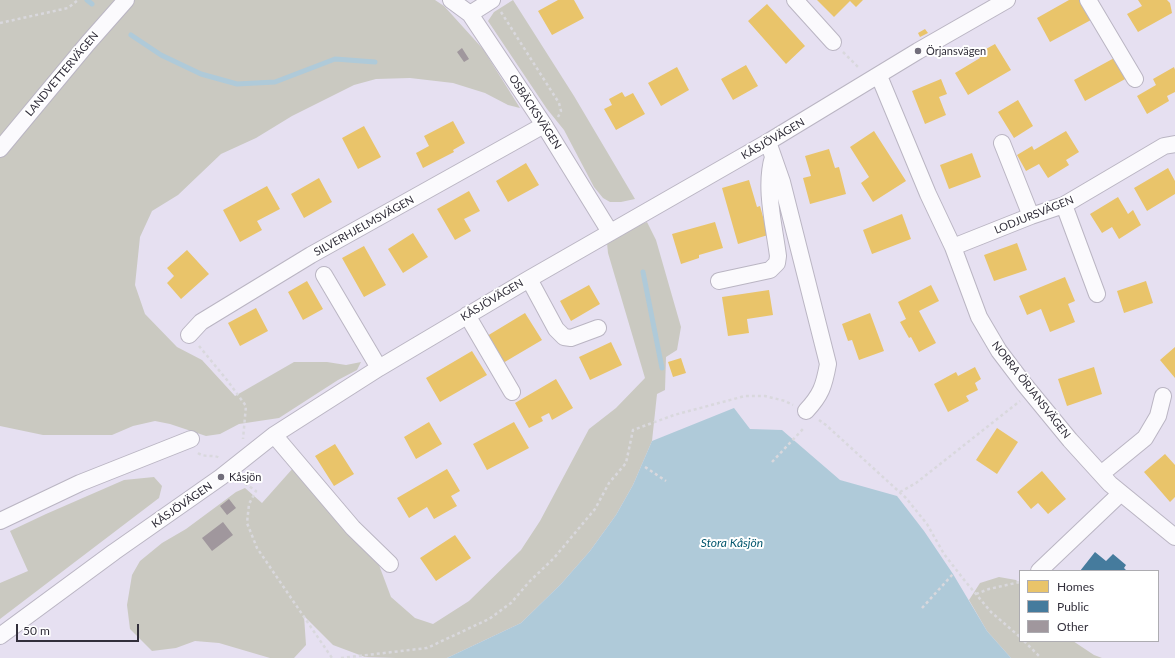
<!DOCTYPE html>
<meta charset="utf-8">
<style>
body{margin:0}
#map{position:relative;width:1175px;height:658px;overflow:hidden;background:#e6e0f1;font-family:Lato,sans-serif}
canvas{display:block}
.legend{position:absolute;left:1019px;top:570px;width:140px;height:72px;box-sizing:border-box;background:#fff;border:1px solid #adacb1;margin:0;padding:5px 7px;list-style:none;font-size:12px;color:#322f3b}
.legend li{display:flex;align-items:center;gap:8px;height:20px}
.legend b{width:20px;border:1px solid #adacb1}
.scale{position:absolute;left:16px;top:624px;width:123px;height:18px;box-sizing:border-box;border:2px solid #322f3b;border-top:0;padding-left:5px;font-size:12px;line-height:14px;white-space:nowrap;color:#322f3b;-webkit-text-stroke:3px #fff;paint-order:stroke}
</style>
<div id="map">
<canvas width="1175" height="658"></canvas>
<ul class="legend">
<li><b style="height:11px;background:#e9c46a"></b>Homes</li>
<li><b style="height:11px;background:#457b9d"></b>Public</li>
<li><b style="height:11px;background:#a0979d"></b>Other</li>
</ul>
<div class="scale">50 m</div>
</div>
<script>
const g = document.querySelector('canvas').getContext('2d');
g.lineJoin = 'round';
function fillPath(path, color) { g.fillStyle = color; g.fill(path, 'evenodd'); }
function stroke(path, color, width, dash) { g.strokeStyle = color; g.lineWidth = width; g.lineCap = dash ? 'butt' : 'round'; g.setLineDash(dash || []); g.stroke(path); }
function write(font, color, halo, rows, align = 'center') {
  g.font = font + ' Lato,sans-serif'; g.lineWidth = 4; g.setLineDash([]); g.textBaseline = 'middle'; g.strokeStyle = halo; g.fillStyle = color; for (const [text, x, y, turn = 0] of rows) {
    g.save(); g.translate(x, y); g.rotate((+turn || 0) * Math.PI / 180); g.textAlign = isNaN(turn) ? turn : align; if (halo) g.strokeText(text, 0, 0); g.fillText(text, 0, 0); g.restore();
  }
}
fillPath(new Path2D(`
 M0,0H435L444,6L483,49L520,108L508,105L485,93L453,83L410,78L376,79L354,85L292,116L256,138L221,154L178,195L152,211L140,237L135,285L145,314L177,347L202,360L235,396L294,362H327L346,365L361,362L357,370L338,380L279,418L239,424L220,434L206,436L170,424L155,421L133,426L112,435H43L0,426Z
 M513,0L574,96L635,199L621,202H610L603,198L594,187L564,130L547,109L488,21L494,12Z
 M647,222L656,240L681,327L677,350L666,357L665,390L657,394L652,441L633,485L616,515L590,551L561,584L521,623L447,658H396L365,657L333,645L304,616L306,645L294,658H270L219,643L195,641L176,648L152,651L130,629L127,605L132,575L140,561L162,543L186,529L236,492L245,488L262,503L294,467L379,565L391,597L415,618L433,624L469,601L521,550L540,521L589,429L616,408L645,378L608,253L607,243L632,228Z
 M154,477L162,486L159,498L0,619V583L28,571L10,531L46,514L124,480Z
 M999,577L1016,580L1020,584V641H1073L1094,655L1102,658H1011L987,631L969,600L980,583Z`), '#cac9c1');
fillPath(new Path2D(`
 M734,408L750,429L782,430L840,480L897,496L924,531L953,574L987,631L1011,658H447L521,623L561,584L590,551L616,515L633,485L652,441Z`), '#afcad9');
fillPath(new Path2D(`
 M558,0H574L584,18L552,35L538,11Z
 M817,0H863L856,7L850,1L834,17Z
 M1069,0H1080L1091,20L1050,42L1037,18Z
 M1138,0H1167L1170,3L1172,13L1138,32L1127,14L1142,6Z
 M767,4L805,46L786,64L748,21Z
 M925,29L928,33L920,37L918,33Z
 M995,44L1011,70L968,95L955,73L980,58L977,54Z
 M1116,57L1127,78L1085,101L1074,80Z
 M746,65L758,86L733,100L721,79Z
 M677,67L689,90L661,106L648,83Z
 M1174,67L1175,70V92L1167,96L1169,101L1147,114L1137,96L1156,85L1153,79Z
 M941,79L947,94L939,97L946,115L925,124L912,91Z
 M622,92L625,97L633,93L645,114L616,130L604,109L612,105L609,99Z
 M1018,100L1033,126L1014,138L998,112Z
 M453,121L465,143L453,150L454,152L423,168L416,153L429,146L424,136Z
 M364,126L381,157L358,169L342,138Z
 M874,131L906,181L873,202L861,183L869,177L850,147Z
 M1066,131L1079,152L1066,160L1069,165L1048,178L1039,164L1026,171L1017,155L1032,146L1034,150Z
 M829,149L835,168L839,167L846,194L810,204L803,178L811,176L805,156Z
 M972,153L981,177L949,189L940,165Z
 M526,163L539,185L508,202L496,181Z
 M1168,168L1175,181V194L1147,211L1134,188Z
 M319,178L332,202L304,218L291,194Z
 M749,180L757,207L760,206L768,235L738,244L722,188Z
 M267,186L280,209L257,221L262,230L240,242L223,210Z
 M469,191L480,211L464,219L471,231L455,240L437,209Z
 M1118,197L1128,214L1133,210L1141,225L1119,239L1112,227L1102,233L1090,214Z
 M902,214L911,239L872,254L863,230Z
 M715,222L723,248L699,255V258L681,264L672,234Z
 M413,233L428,257L403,273L388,249Z
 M1017,243L1027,270L994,281L984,255Z
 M364,246L386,285L364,297L342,258Z
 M187,250L209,274L181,299L167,283L174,276L167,268Z
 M1065,277L1075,301L1068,304L1075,322L1050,332L1041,309L1027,315L1019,296Z
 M307,281L323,309L303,320L288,292Z
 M1146,281L1153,303L1124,313L1117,291Z
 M589,285L600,304L571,321L560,301Z
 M931,285L939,301L919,311L936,343L919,352L911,337L909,338L900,322L906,319L898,302Z
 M769,290L773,315L747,319L749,333L728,336L722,297Z
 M256,308L268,331L240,346L228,323Z
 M525,313L542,340L503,363L487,336Z
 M870,313L884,351L859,360L852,340L848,341L842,324Z
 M611,342L622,365L590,380L579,357Z
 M1175,347V378L1160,360Z
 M472,351L487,375L440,402L426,378Z
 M681,358L686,373L673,377L668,362Z
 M975,367L981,379L975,383L978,390L966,396L969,401L948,412L934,384L956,372L958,376Z
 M1094,367L1102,394L1067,406L1058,379Z
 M556,379L573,408L552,420L549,413L541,417L543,421L529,428L515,403Z
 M429,422L442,444L416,459L404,437Z
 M514,422L529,448L487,470L473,444Z
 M997,428L1018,442L997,474L976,460Z
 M335,444L354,474L334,486L315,456Z
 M1165,454L1175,465V497L1170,502L1144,472Z
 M447,469L460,491L451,496L457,506L434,519L427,507L409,518L397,498Z
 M1042,471L1066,499L1048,514L1038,503L1031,509L1017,492Z
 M455,535L471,558L436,581L420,558Z`), '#e9c46a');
fillPath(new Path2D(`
 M1095,552L1106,561L1113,554L1126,565L1124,568L1127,571H1080Z`), '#457b9d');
stroke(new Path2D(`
 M87,0L92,4
 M131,35L161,55L201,74L237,84L275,82L335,59L375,62
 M643,272L662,368`), '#afcad9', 5);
fillPath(new Path2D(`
 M462,48L469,59L464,62L457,52Z
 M229,499L236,508L227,515L220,506Z
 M223,522L233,535L212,551L202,538Z`), '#a0979d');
const minor = new Path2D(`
 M451,0L470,14L544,125L610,232
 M795,0L833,42
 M1088,0L1135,79
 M470,14L492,0
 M879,76L928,194L953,247L979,317L999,351L1024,384L1070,440L1110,484L1175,537
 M768,142L782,182L828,364C824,386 821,395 806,411
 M1002,143L1031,216
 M0,149L88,43L126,0
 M1064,205L1097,294
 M953,247L1031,216L1064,205L1164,146L1175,144
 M324,275L379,368
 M529,279L556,329L564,337L571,338L598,328
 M719,281L770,270L777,263L778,256C774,225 764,187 773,157
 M467,315L512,392
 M189,335L201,322L311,255L544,125
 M274,435L353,528L390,564
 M1101,474L1145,438L1158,416L1163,396
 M0,521L80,483L191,439
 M1039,571L1121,493
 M0,636L114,552L221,477L274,435L379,368L529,279L768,142L918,51L1007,0`);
stroke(minor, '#bab5c3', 18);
stroke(new Path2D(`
 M501,12L559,103L561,111L558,117
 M0,23L68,8L78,0
 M843,52L859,68
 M199,346L227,380L246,406L243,439
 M819,420L826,425L906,498L927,524L944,554L965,581L991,612L1020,637
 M198,453C205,458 213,454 220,458
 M772,462L803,429
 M645,467L666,481
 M240,480L256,491L249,504L247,523L257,548L332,658
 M900,492L916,483L1020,401
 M976,594L989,589L1020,582
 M922,608L953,574
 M1024,641L1041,658
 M341,658L427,648L489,619L511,603L529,582L554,558L595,509L609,483L626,463L633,430L674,415L745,396H765L785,401L793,405`), '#d9d8dd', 2.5, [3, 3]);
stroke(minor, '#fbfafd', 16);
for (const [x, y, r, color] of [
 [918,51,4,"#716d7b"],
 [221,477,4,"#716d7b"]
]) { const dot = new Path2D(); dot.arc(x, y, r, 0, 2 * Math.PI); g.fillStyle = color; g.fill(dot); stroke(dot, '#fff', 1.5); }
write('11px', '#322f3b', '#fff', [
 ["Örjansvägen",926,51],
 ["Kåsjön",229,477]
], 'left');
write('11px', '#322f3b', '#fff', [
 ["LANDVETTERVÄGEN",62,74,-50],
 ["OSBÄCKSVÄGEN",535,112,57],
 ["KÅSJÖVÄGEN",773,139,-30],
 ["LODJURSVÄGEN",1034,215,-22],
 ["SILVERHJELMSVÄGEN",364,226,-29],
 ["KÅSJÖVÄGEN",492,300,-31],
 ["NORRA ÖRJANSVÄGEN",1031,390,52],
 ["KÅSJÖVÄGEN",182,505,-35]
]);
write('italic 12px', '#05586f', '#fff', [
 ["Stora Kåsjön",732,543]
]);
</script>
